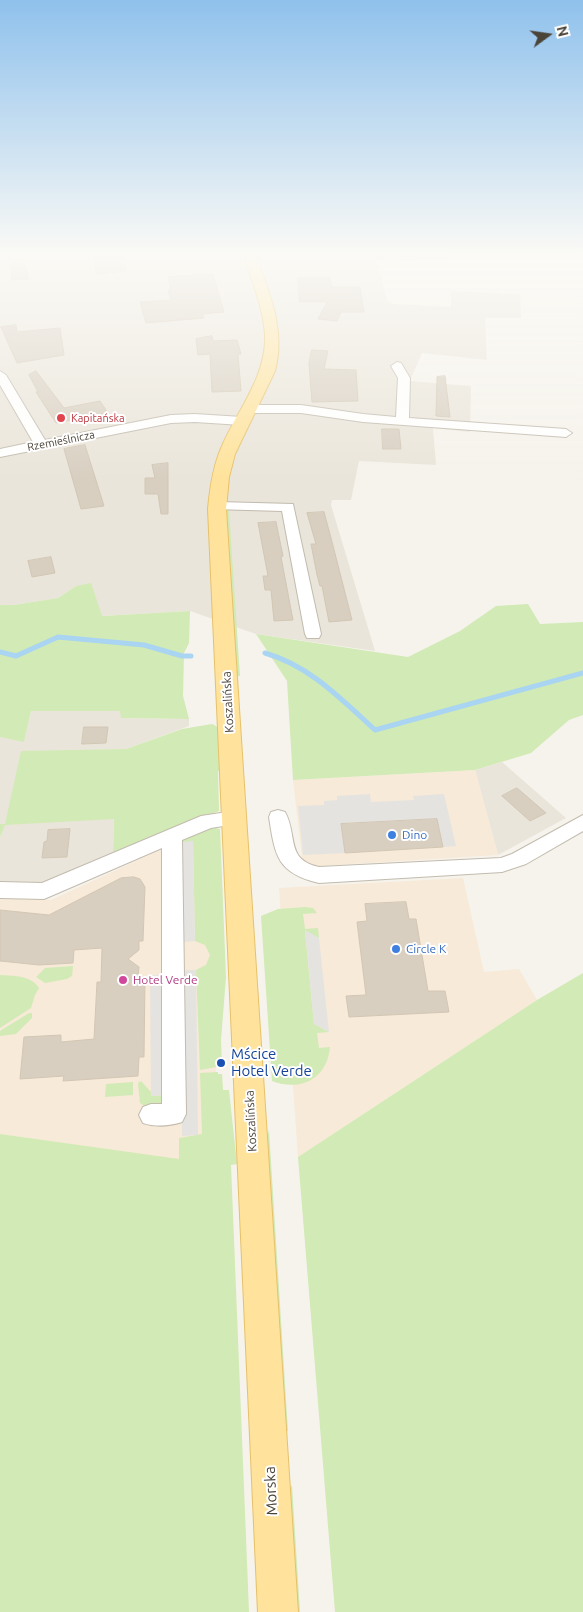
<!DOCTYPE html>
<meta charset="utf-8">
<style>
body{margin:0}
#map{position:relative;width:583px;height:1612px;overflow:hidden;background:#f6f3ec;font-family:Ubuntu,sans-serif}
canvas{display:block}
.north{position:absolute;left:523px;top:10px;width:50px;height:50px;-webkit-text-stroke:4px #fff;paint-order:stroke;rotate:76deg;font-size:14px;font-weight:700;line-height:20px;text-align:center;color:#4b4439}
.north::after{content:'';display:block;margin:auto;width:18px;height:22px;background:#4b4439;clip-path:polygon(50% 0,100% 100%,50% 72%,0 100%)}
</style>
<div id="map">
<canvas width="583" height="1612"></canvas>
<div class="north">N</div>
</div>
<script>
const g = document.querySelector('canvas').getContext('2d');
g.lineJoin = 'round';
function fillPath(path, color) { g.fillStyle = color; g.fill(path, 'evenodd'); }
function stroke(path, color, width, dash) { g.strokeStyle = color; g.lineWidth = width; g.lineCap = dash ? 'butt' : 'round'; g.setLineDash(dash || []); g.stroke(path); }
function write(font, color, halo, rows, align = 'center') {
  g.font = font + ' Ubuntu,sans-serif'; g.lineWidth = 4; g.setLineDash([]); g.textBaseline = 'middle'; g.strokeStyle = halo; g.fillStyle = color; for (const [text, x, y, turn = 0] of rows) {
    g.save(); g.translate(x, y); g.rotate((+turn || 0) * Math.PI / 180); g.textAlign = isNaN(turn) ? turn : align; if (halo) g.strokeText(text, 0, 0); g.fillText(text, 0, 0); g.restore();
  }
}
fillPath(new Path2D(`
 M0,253H448L449,259L377,262L387,300L392,304L451,307V291L520,294L521,318H485L487,360L422,353L410,381L471,386L470,432L433,428L436,465L359,461L351,500H332L331,505L375,651L256,634L190,611L101,616L76,586L58,598L14,605H0Z
 M31,711H121V718L189,719V726L126,749L21,752L114,819L113,854L39,887L0,884V837L4,825L0,824V737L24,741Z
 M502,762L566,818L498,855L475,770Z`), '#eae5da');
fillPath(new Path2D(`
 M475,770L498,855L303,867L293,780Z
 M208,828L219,1166L0,1134V896L51,900Z
 M463,878L484,972L519,969L537,1000L298,1157L279,888Z`), '#f7ead8');
fillPath(new Path2D(`
 M229,510L240,676H235L225,512Z
 M91,583L102,616L190,611L189,643L184,653L183,696L189,719L121,718L120,711H31L24,742L0,737V605H14L58,598L76,586Z
 M528,604L540,624L583,622V715L569,720L531,753L475,770L293,780L287,681L256,634L408,657L460,631L496,606Z
 M212,724C226,728 222,757 223,770L218,771L219,811L214,813L113,854L114,819L5,825L0,837V824H5L21,751L126,749L182,729Z
 M212,827L220,829L226,977L221,1040L222,1066L200,1070L196,970L206,965L210,955L205,945L195,941L193,842H182L185,838Z
 M305,907L313,908L317,913L303,914L305,929L318,928L319,938L305,931L314,1024L329,1032L317,1033L319,1048L330,1047C327,1079 301,1092 272,1081L261,916L278,909Z
 M73,966L72,976L67,979L45,983L36,977L45,968Z
 M583,973V1612H335L298,1157L537,1000Z
 M0,975C14,976 31,975 39,988L35,995L31,1008L0,1028Z
 M29,1013H32V1018L16,1034L0,1036V1031Z
 M218,1072V1074H222L223,1090H229L237,1164L231,1165L249,1612H0V1134L179,1159V1138L202,1134L200,1073Z
 M141,1081L151,1092V1096L166,1095L162,1104L147,1108L140,1103L138,1083Z
 M133,1082V1095L105,1097L106,1084Z
 M269,1130L288,1431H284L266,1141Z
 M292,1485L300,1612H293L288,1491Z`), '#d2eab5');
fillPath(new Path2D(`
 M370,794L371,802L414,800L413,796L444,794L456,846L443,847L437,819L341,824L345,853L303,855L298,806L324,805V801L337,800V796Z
 M193,841L195,941L184,942V970H196L198,1135L182,1136L180,847L182,842Z
 M305,930L319,938L329,1032L314,1024Z
 M163,974L166,1095L151,1096L150,976Z`), '#e5e3e0');
stroke(new Path2D(`
 M0,652L16,656L58,637L144,645L182,656H191
 M265,653C310,666 341,699 375,730L583,673`), '#a9d4f2', 5);
const building = new Path2D(`
 M122,255L126,271L96,274L94,258Z
 M24,261L29,279L12,280L10,262Z
 M213,274L224,312L202,314L204,318L146,323L140,302L171,300L168,290H171L168,277Z
 M298,278H330L332,287H360L364,312H341L337,321L318,319L327,302H300Z
 M16,325L17,332L60,328L64,355L17,363L1,327Z
 M212,336L213,341L237,340L241,354H238L241,391L212,392L210,354L198,355L196,339Z
 M312,350L328,351L324,369L356,370L358,401L312,402L309,364Z
 M36,371L64,408L100,401L108,413L56,423L36,392H38L29,375Z
 M445,376L450,417L436,416L437,377Z
 M382,429H399L401,449H383Z
 M85,445L104,506L81,509L64,449Z
 M168,463V514H161L158,494H145V478H155L152,465Z
 M324,512L331,538L352,620L329,622L322,586H320L317,575L311,544H316L307,513Z
 M276,522L283,556L281,557L293,620L274,621L271,590H265L263,576H268L258,523Z
 M51,557L55,573L32,577L28,561Z
 M84,727H108L106,743L82,744Z
 M517,788L546,813L530,821L502,796Z
 M437,819L443,847L345,853L341,824Z
 M70,829L67,857L42,858L44,842L47,841L48,830Z
 M134,877L140,879L145,887L143,941H139V950L128,959L139,967L138,977H145L144,1057H139L138,1076L63,1081L64,1076L20,1079L24,1037L61,1035V1042L94,1039L97,982H101L102,948L74,950L73,963L39,965L0,961V910L49,915L121,878Z
 M406,902L409,919H416L428,991H445L449,1012L349,1017L346,996L366,995L357,922L367,921L365,904Z`);
fillPath(building, '#d8cfc1');
stroke(building, '#d3c7b4', 1);
const minor = new Path2D(`
 M397,362L401,363L410,378L409,418L566,429L572,433L566,437L363,422L301,413H248L242,409L248,405H301L363,414L396,417L398,378L391,366Z
 M0,371L6,375L45,440L171,415L195,414L242,417L248,421L242,425L195,422L171,423L0,457V449L33,442L0,385Z
 M218,502L293,504L321,634L319,638H307L305,634L282,511L213,509L211,506L213,503Z
 M278,810L285,812C298,835 285,860 319,867L501,858L512,854L583,815V831L526,864L502,872L319,883C277,873 275,856 269,817L271,812Z
 M234,811L241,813L243,818L241,823L211,828L182,840L186,1114L182,1122C170,1126 155,1127 143,1123L139,1115L143,1107L151,1104H162V848L44,899L0,898V882L42,883L201,816Z`);
const major = new Path2D(`
 M243,253H255C269,293 286,329 275,371L235,454L229,477L226,509L298,1612H258L208,509C210,487 213,466 222,446C238,409 267,376 265,334C263,306 251,279 243,253Z`);
stroke(minor, '#c2bbae', 2);
stroke(major, '#e6c16a', 2);
fillPath(minor, '#fff');
fillPath(major, '#ffe39c');
const sky = g.createLinearGradient(0, 0, 0, 479);
sky.addColorStop(0, '#8fc1ec');
sky.addColorStop(0.53, '#fbfaf6');
sky.addColorStop(1, '#fbfaf600');
g.fillStyle = sky;
g.fillRect(0, 0, 583, 479);
for (const [x, y, r, color] of [
 [61,418,5,"#e0444e"],
 [392,835,5,"#3f7fe0"],
 [396,949,5,"#3f7fe0"],
 [123,980,5,"#d1479c"],
 [221,1063,5,"#1a4fb4"]
]) { const dot = new Path2D(); dot.arc(x, y, r, 0, 2 * Math.PI); g.fillStyle = color; g.fill(dot); stroke(dot, '#fff', 2); }
write('11px', '#be3a42', '#fff', [
 ["Kapitańska",71,418]
], 'left');
write('11px', '#4b4439', '#fff', [
 ["Rzemieślnicza",61,441,-11]
]);
write('12px', '#4b4439', '#fff', [
 ["Koszalińska",228,702,-93],
 ["Koszalińska",251,1121,-93]
]);
write('12px', '#366cbe', '#fff', [
 ["Dino",402,835],
 ["Circle K",406,949]
], 'left');
write('12px', '#b23c85', '#fff', [
 ["Hotel Verde",133,980]
], 'left');
write('15px', '#164399', '#fff', [
 ["Mścice",231,1054],
 ["Hotel Verde",231,1071]
], 'left');
write('15px', '#4b4439', '#fff', [
 ["Morska",271,1491,-93]
]);
</script>
